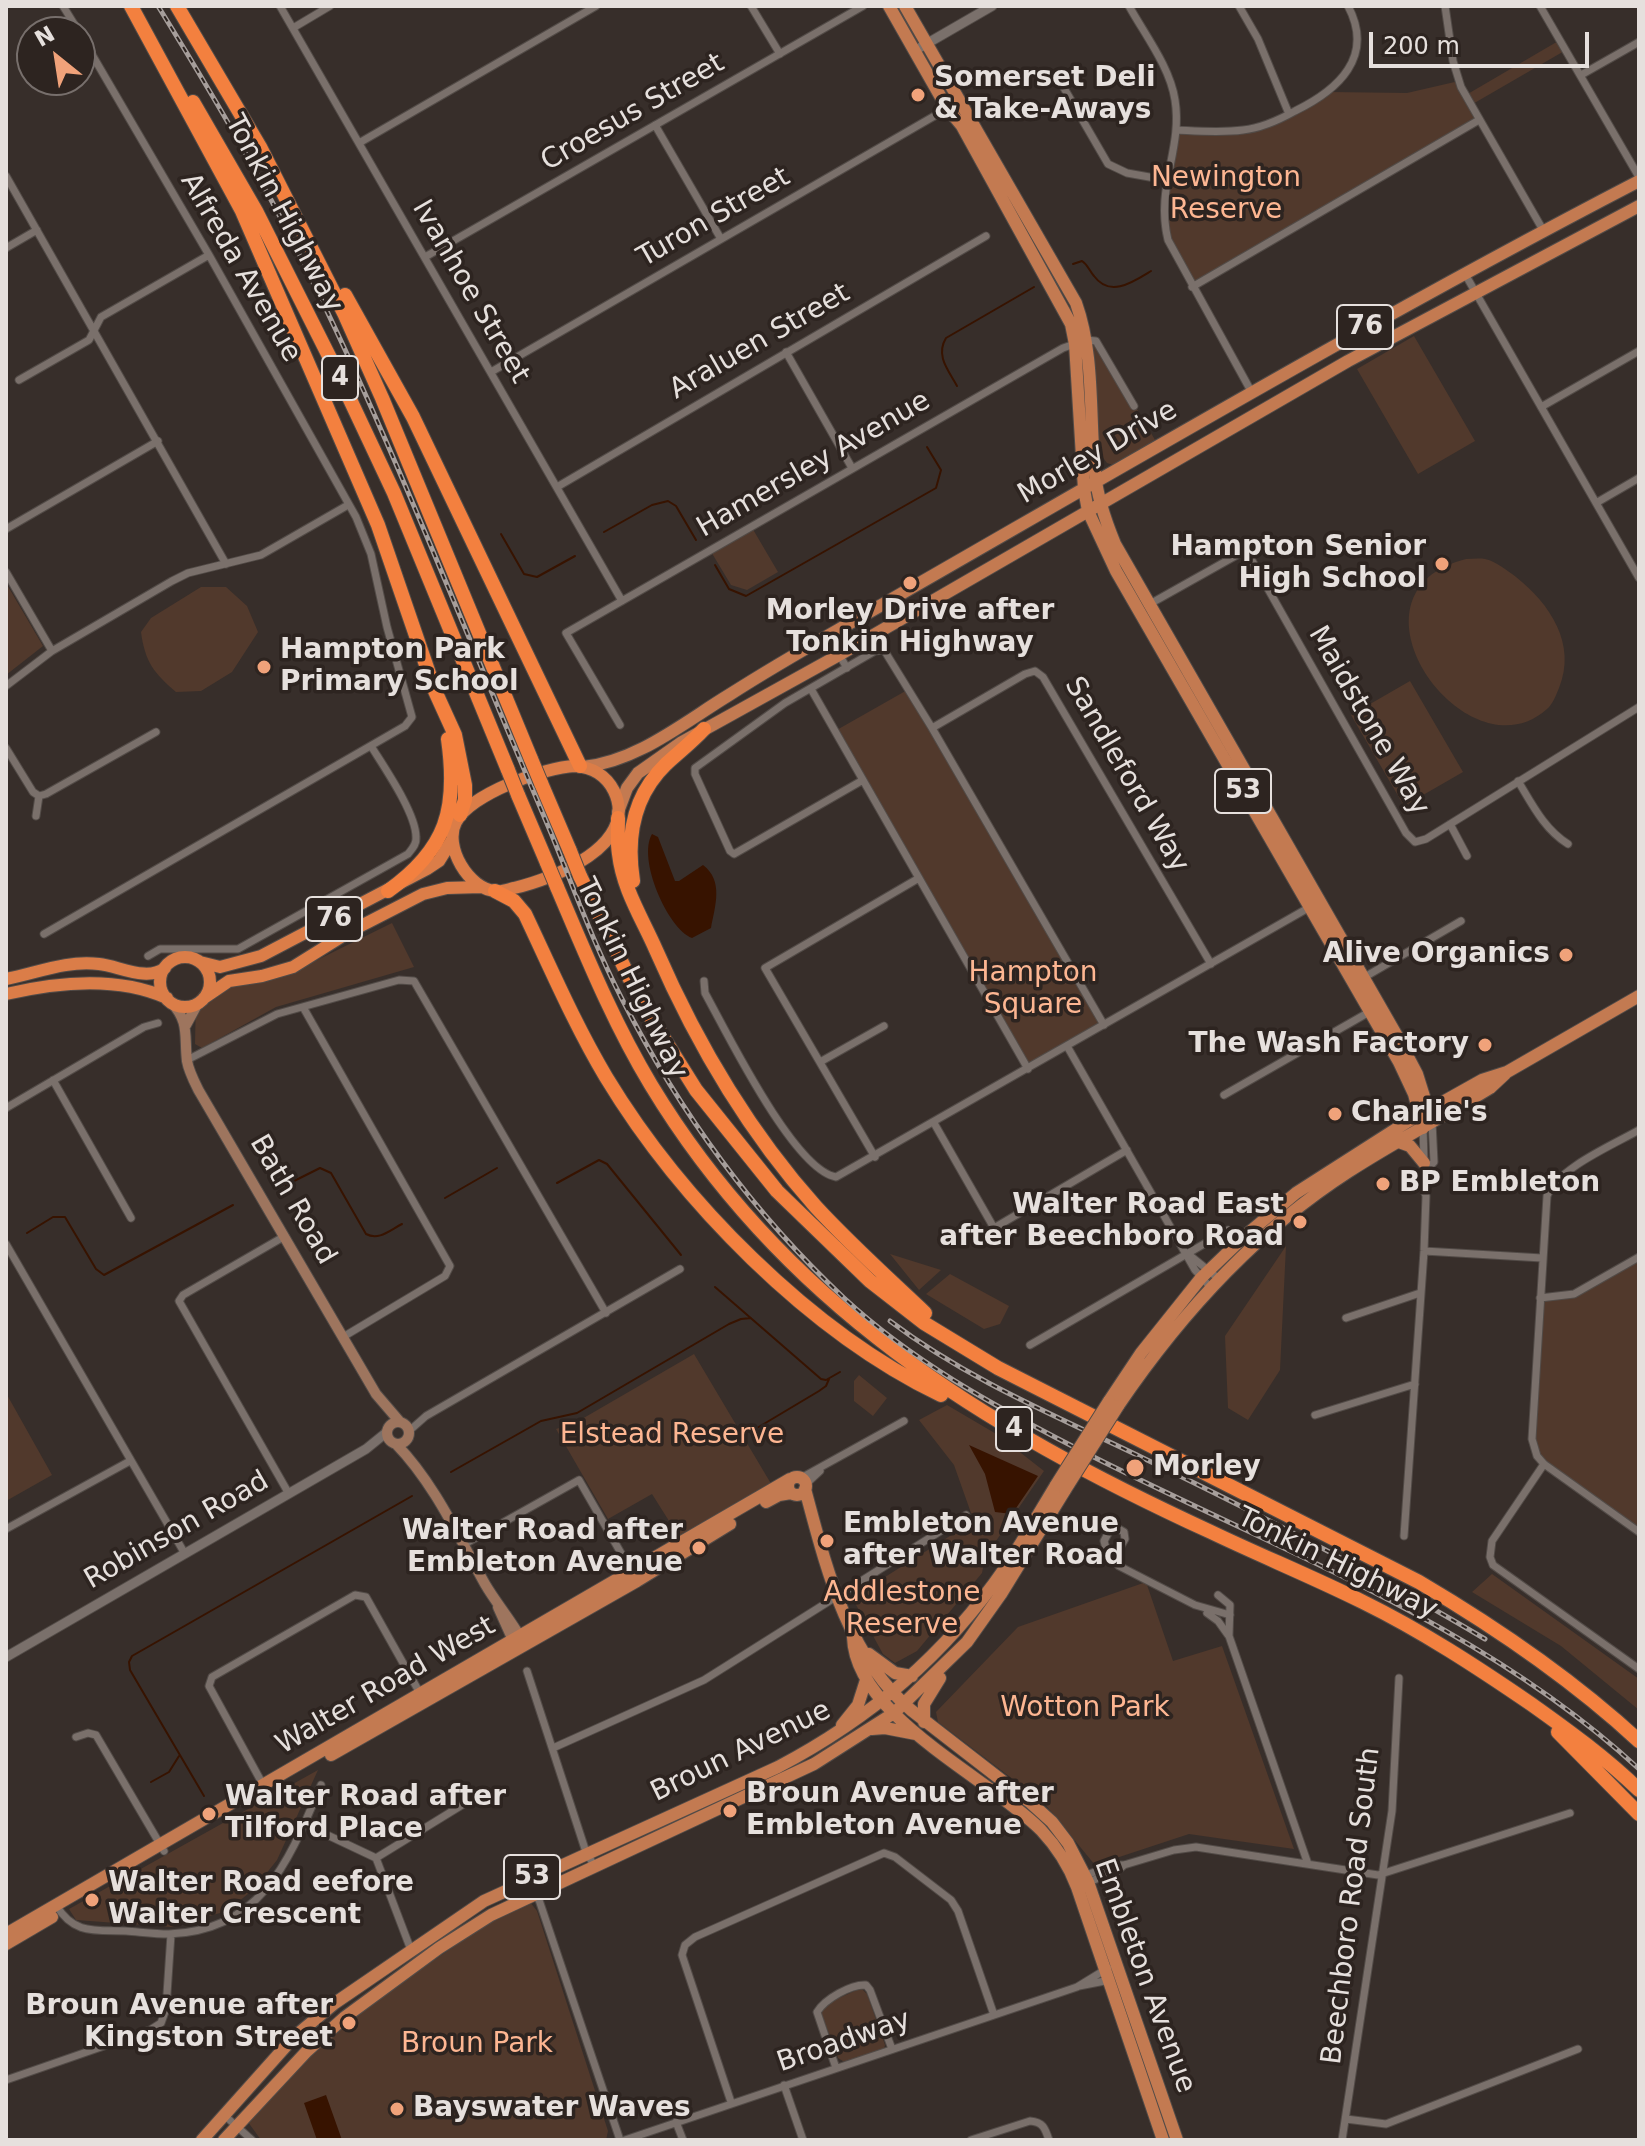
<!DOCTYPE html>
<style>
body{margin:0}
#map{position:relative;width:1645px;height:2146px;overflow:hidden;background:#372e2a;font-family:"DejaVu Sans",sans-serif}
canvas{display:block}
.frame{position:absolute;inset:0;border:8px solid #e6e0dd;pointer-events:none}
.north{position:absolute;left:16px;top:16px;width:80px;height:80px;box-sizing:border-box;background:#2d2420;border:2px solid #776f6c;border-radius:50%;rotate:330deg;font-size:22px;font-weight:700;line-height:32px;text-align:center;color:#e6e0dd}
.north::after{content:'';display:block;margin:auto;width:28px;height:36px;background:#f0a27a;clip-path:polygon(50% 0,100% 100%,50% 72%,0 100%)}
.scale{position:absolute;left:1369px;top:32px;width:220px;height:36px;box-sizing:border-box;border:4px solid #e6e0dd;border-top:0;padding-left:10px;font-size:24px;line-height:28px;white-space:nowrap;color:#e6e0dd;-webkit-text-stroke:6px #2d2420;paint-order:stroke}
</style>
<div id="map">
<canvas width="1645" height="2146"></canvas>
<div class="frame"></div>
<div class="north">N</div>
<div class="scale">200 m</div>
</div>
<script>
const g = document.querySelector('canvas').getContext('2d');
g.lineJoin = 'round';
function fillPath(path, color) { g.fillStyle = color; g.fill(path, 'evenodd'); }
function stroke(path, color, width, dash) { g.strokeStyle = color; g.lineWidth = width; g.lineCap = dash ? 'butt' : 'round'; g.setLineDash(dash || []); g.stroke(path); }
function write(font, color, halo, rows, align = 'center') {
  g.font = font + ' "DejaVu Sans",sans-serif'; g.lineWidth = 7; g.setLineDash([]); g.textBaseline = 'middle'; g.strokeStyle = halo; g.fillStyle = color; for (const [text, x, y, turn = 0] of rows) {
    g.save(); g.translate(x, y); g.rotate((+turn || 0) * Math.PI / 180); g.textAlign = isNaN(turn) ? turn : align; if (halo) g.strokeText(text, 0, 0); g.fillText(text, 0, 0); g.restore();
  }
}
fillPath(new Path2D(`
 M1560,40L1566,50L1471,105L1479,120L1192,287L1165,227L1176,130L1257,128L1329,92L1407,93L1459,81L1466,95Z
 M1414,336L1475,441L1418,474L1357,369Z
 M1092,340L1099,344L1158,445L1119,467L1107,463L1097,450Z
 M751,526L778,572L747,590L731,585L710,550Z
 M1466,559C1472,559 1479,558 1485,559C1495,561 1508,571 1516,577C1550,604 1577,644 1559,688C1556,695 1553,704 1547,709C1467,781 1331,593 1466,559Z
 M6,583L43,646L6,675Z
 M201,587H226L247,606L258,632L232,672L201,691L176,692C154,673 145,662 141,632L151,618Z
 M1410,681L1463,772L1404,806L1351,715Z
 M909,689L1104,1025L1028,1069L835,731Z
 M392,923L414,967L276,1007L202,1048L195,1044L196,996L201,990L305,966Z
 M1286,1246L1280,1370L1248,1420L1228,1408L1225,1336Z
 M890,1254L941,1270L919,1290Z
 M1639,1257V1532L1544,1464L1533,1447L1540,1298L1563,1297Z
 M950,1274L1009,1306L1000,1324L984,1329L926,1294Z
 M694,1354L773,1487L681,1540L652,1494L608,1519L556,1429L575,1423Z
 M859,1375L887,1398L873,1416L854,1401V1381Z
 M6,1393L52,1475L6,1501Z
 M947,1405L998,1435L1044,1471L985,1557L982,1573L917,1651L895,1663L883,1654L855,1603V1596L980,1517L971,1513L954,1465L919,1420Z
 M1492,1574L1639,1679V1710L1561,1646L1472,1592Z
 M1146,1582L1173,1661L1222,1646L1294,1849L1189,1834L1095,1865L1044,1803L938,1722L936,1712L1018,1627Z
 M318,1770L277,1860L254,1889L227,1911L171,1927L76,1920L69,1909Z
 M530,1902L537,1911L608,2131L606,2140H261L248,2122L315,2048L361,2011L499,1915Z
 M861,1988L867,1994L885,2045L884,2049L846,2063L838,2058L821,2012L822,2006Z`), '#51392c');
fillPath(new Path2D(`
 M652,834L658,837L675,881H679L703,865C724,881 715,906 711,928L692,938C668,929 637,859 652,834Z
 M969,1445L1038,1476L1012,1514L995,1512L985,1474Z
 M326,2095L342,2140H317L304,2103Z`), '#371300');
stroke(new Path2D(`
 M1073,264L1082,261C1088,265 1089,270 1094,276C1110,298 1133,282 1151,271
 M957,386C949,371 935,356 946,338L1034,287
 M604,532L652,505L668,501L676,506L696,540
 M501,534L524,574L537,577L575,556
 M715,565L729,589L746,596L936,488L941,470L927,447
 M557,1183L599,1160L607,1164L681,1255
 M286,1185L320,1168L331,1173L366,1234C379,1241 390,1230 402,1224
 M445,1198L497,1168
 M27,1233L53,1217H65L96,1269L104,1275L233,1205
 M715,1287L821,1379L826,1380L840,1372
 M752,1431L819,1391L826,1386L829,1379
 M451,1472L541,1421L577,1413L729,1324L741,1319L751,1318
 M151,1782L169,1772L179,1756
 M204,1796L130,1670L129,1662L132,1656L412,1496`), '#371300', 2);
const minor = new Path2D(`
 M63,6L79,32
 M280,6L622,601
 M751,6L780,54
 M1129,6C1145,35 1170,67 1175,100C1183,149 1155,187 1168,240L1251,391
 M1239,6L1258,39L1289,114
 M1445,6L1453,61L1461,87L1543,230
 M1540,6L1639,177
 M293,28L330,6
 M1581,75L1639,42
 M1057,76L1108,164L1127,173L1166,180
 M655,125L721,239
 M1176,130C1198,131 1221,133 1243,130C1262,128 1279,120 1295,111C1338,90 1375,57 1348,6
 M359,143L596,6
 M6,176L226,564
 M6,248L37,230
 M425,257L863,6
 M1465,274L1639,578
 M1192,287L1479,120
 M786,352L852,468
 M491,372L950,107
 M19,380L89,340L101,317L209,255
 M1541,407L1639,351
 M557,487L986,236
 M1596,503L1639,478
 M6,529L158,441
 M6,572L52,651
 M1148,605L1246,550L1406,833L1415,842L1426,839L1639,707
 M828,636L847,668
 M6,686L52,651L172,581L188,573L261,555L348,505
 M811,689L1028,1069
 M620,725L566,633L1063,348L1086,340L1096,341L1134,406
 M932,728L1025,674L1035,671L1043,677L1211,964
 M6,748L33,792L39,796L46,794L156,732
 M863,780L734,854L730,851L695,774V768L785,703L875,651L884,650L932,728L1104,1025
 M1518,781C1532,804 1544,829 1568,844
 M36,816L39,796
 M1450,824L1467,856
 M44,934L405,726L412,717L387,627L371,554L356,517L209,255L80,34
 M148,956L160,949H238L408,854C412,849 417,844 416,837C416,813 384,767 371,746
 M1363,978L1461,921
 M704,981L705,993C727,1033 794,1170 836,1177L1310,907
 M303,1007L450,1266L445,1276L343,1337
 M1067,1046L1195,1270L1211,1288
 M187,1060L277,1014L399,980L414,981L606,1313
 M820,1062L884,1026
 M53,1080L131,1218
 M1224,1095L1371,1011
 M6,1108L144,1027L158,1023
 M934,1123L994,1228L1127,1150
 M1423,1128L1424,1160
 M1639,1130C1613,1145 1558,1168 1547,1196L1532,1439L1537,1456L1544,1464L1639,1532
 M875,1157L765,968L919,878
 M285,1236L183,1295L179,1301L289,1494
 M6,1244L185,1554
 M1424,1251L1542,1258
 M1188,1254L1219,1279
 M1540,1298L1574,1294L1639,1257
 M1346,1318L1420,1293
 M1030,1345L1228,1230
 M1315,1415L1415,1384
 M409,1431L426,1416L680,1269
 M1544,1464L1492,1541L1490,1557L1493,1565L1639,1669
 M801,1478L904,1421
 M806,1484L820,1471
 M6,1529L130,1461
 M1404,1536L1424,1251L1426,1196L1419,1177L1434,1162L1432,1122
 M463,1545L579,1480L633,1574
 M1113,1560L1125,1539L1124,1532L1117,1528L1110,1530L1104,1541C1106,1552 1111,1558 1119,1566L1195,1605L1230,1615
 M1218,1595L1230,1605L1229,1636L1308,1864
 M1207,1613L1218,1621L1228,1635
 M527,1671L586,1852L595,1867
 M76,1737L88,1733L96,1735L164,1851
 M553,1748L704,1680L966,1515
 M267,1792L209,1686L212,1677L355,1595L366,1597L421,1695
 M304,1824L376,1858L411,1950
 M376,1858L467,1802
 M1083,1876L1115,1865H1124L1174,1850L1196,1847L1378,1875L1570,1813
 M1086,1883L1117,1871L1124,1865
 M533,1894L539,1900L620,2140
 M56,1905C74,1935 95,1930 126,1931C140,1932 155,1934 169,1934C263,1931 290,1858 321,1785
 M1079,1986L1110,1980
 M836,2068L817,2012C825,1999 851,1984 866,1985L870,1990L892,2049
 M6,2080L150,2030L161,2023L166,2009L171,1934
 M784,2085L803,2140
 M731,2102L682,1955L685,1945L695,1937L884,1853L895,1857L951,1900L958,1911L994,2015
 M224,2115L252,2140
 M1346,2119L1386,2124L1578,2049
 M676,2122L683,2140
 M625,2140L1077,1987L1108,1968
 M971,2140L1030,2121C1043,2122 1045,2128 1049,2140
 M1342,2140L1392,1811L1399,1678`);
const tertiary = new Path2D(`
 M921,47L992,6
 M6,1657L366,1449L387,1432`);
const secondary = new Path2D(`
 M171,1002C190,1022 184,1036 187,1061C189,1072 194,1081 199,1091L376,1394L400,1422
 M186,1025L198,1003
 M387 1433a11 11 0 1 1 22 0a11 11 0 1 1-22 0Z
 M396,1444C434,1483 458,1536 485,1584C496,1603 511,1620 522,1640
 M498,1607L516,1647`);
const primary = new Path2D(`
 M889,6L947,108L962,126L1071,324L1075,344L1084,489L1088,511L1116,571L1399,1062L1414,1094L1423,1128
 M905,6L1076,303C1095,356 1089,417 1095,473C1097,497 1106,522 1115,544L1397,1036L1417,1074L1432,1122
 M583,767C638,761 683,723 729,695C765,672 801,651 838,630C1104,478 1367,322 1639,181
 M618,812L627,788L638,773L682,742L839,655L1348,361L1639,206
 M1399,1142L1410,1146L1424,1163
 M1109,1401L1141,1353L1201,1278L1247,1234L1296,1193L1407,1122L1482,1080L1507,1072L1639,996
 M1118,1406C1179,1316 1255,1232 1348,1172C1394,1142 1443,1117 1490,1088L1505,1074
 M788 1486a9 9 0 1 1 18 0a9 9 0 1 1-18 0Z
 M805,1489C826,1567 847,1656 911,1710L1031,1803L1052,1822L1068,1843L1088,1882L1177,2140
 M766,1502L779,1495L791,1493
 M853,1637C855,1716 989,1778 1041,1830C1056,1846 1069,1866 1077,1887L1163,2140
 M869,1654L895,1673L912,1676
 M924,1722V1704L940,1678
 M842,1725L858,1705L866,1680
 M872,1729L885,1728L916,1734
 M331,1755L637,1581L730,1524
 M6,1934L790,1479
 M6,1944L52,1917
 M202,2140L294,2037L335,2003L484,1901L778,1767C871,1718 945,1655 1005,1568C1023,1541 1039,1513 1056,1485
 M224,2140L307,2051L345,2017L439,1948L491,1915L814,1764L894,1713L967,1642L1001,1594L1065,1490`);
const trunk = new Path2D(`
 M575,766C591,767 606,775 614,791C640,845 553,879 514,888C509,889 502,892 496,891C469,890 443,846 456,822C470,794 545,767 575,766Z
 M160 982a25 25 0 1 1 50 0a25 25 0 1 1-50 0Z
 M200,962L220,967L261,956L427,869L439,861L452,840
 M6,979C37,973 66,960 99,964C119,966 147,982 165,968
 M6,994C57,982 118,976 167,998
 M204,998L229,981L262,976L293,967L349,932L423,894L447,888L481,887`);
const motorway = new Path2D(`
 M131,6L242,211L378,525L435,691L455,735L465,785V800L460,815
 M177,6L260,147L344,313L382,398L531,759
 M193,102L256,211L338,374L394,493L508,770
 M345,295L413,417L580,766
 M541,783L570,851
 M518,795L547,863
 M618,818C618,830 617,842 619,854C623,889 642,918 656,950C696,1042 749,1132 816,1207C850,1244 888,1278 925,1313
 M580,876L641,1002L696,1090L777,1191L870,1281L924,1323L998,1368L1419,1582C1497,1628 1573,1680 1639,1741
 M633,881C626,837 633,796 666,764C679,752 692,742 704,729
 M557,887C586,955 613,1022 651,1085C784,1305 983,1427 1211,1532C1261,1556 1313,1577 1363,1602C1422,1631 1477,1667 1531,1704C1569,1731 1606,1758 1639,1790
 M388,891C447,849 458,809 448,739
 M495,891L514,901L525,914C551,969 575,1025 606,1077C681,1201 810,1332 941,1395
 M1558,1732L1639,1814`);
stroke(minor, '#524b47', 9);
stroke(tertiary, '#524b47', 11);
stroke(secondary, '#524b47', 12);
stroke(primary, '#524b47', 14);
stroke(trunk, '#524b47', 14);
stroke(motorway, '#524b47', 16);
stroke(minor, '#7a706b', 7);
stroke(tertiary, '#7a706b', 9);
stroke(secondary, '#9e755e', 10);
stroke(primary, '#c37a51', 12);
stroke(trunk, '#db7d48', 12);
stroke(motorway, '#f3803f', 14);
const rail = new Path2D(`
 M158,6C192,61 225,116 256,172C322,292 377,418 430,544C470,640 510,737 551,833C574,889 594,945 622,999C679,1111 752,1212 844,1298C912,1361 993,1405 1076,1448C1268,1547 1478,1620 1639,1769
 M890,1321C967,1379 1054,1415 1141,1457C1257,1513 1374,1573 1485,1639`);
stroke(rail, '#a69e9b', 5);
stroke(rail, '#2d2420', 2, [6]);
const primaryBridge = new Path2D(`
 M1056,1485L1109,1401
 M1065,1490L1118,1406`);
const motorwayBridge = new Path2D(`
 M531,759L541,783
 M508,770L518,795
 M570,851L580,876
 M547,863L557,887`);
stroke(primaryBridge, '#524b47', 14, []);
stroke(motorwayBridge, '#524b47', 16, []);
stroke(primaryBridge, '#c37a51', 12);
stroke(motorwayBridge, '#f3803f', 14);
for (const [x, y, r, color] of [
 [918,95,8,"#f0a27a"],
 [1442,564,8,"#f0a27a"],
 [910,583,8,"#f0a27a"],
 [264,667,8,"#f0a27a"],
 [1566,955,8,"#f0a27a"],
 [1485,1045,8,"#f0a27a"],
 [1335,1114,8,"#f0a27a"],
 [1383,1184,8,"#f0a27a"],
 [1300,1222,8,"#f0a27a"],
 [1135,1468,10,"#f0a27a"],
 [827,1541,8,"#f0a27a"],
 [699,1548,8,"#f0a27a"],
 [730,1811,8,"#f0a27a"],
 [209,1814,8,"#f0a27a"],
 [92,1900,8,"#f0a27a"],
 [349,2023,8,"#f0a27a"],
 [397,2109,8,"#f0a27a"]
]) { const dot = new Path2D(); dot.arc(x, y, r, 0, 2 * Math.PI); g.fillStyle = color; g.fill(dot); stroke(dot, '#2d2420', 3); }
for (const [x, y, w] of [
 [1365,327,56],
 [340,378,36],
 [1243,791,56],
 [334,919,56],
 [1014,1429,36],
 [532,1877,56]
]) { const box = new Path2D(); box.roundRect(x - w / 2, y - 22, w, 44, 6); g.fillStyle = '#2d2420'; g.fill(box); stroke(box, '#e6e0dd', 2); }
write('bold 26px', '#e6e0dd', null, [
 ["76",1365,327],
 ["4",340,378],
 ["53",1243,791],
 ["76",334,919],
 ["4",1014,1429],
 ["53",532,1877]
]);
write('bold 28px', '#e6e0dd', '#2d2420', [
 ["Somerset Deli",934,79],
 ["& Take-Aways",934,111],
 ["Hampton Senior",1426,548,"right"],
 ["High School",1426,580,"right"],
 ["Morley Drive after",910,612,"center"],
 ["Tonkin Highway",910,644,"center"],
 ["Hampton Park",280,651],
 ["Primary School",280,683],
 ["Alive Organics",1550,955,"right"],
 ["The Wash Factory",1469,1045,"right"],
 ["Charlie's",1351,1114],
 ["BP Embleton",1399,1184],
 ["Walter Road East",1284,1206,"right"],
 ["after Beechboro Road",1284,1238,"right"],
 ["Morley",1153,1468],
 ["Embleton Avenue",843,1525],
 ["after Walter Road",843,1557],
 ["Walter Road after",683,1532,"right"],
 ["Embleton Avenue",683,1564,"right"],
 ["Broun Avenue after",746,1795],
 ["Embleton Avenue",746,1827],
 ["Walter Road after",225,1798],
 ["Tilford Place",225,1830],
 ["Walter Road eefore",108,1884],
 ["Walter Crescent",108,1916],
 ["Broun Avenue after",333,2007,"right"],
 ["Kingston Street",333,2039,"right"],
 ["Bayswater Waves",413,2109]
], 'left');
write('28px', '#e6e0dd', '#2d2420', [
 ["Croesus Street",633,113,-30],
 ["Tonkin Highway",283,214,62],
 ["Turon Street",714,218,-30],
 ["Alfreda Avenue",240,268,60],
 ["Ivanhoe Street",470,292,60],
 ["Araluen Street",760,342,-30],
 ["Morley Drive",1098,453,-30],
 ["Hamersley Avenue",814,465,-30],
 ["Maidstone Way",1368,721,60],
 ["Sandleford Way",1126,775,60],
 ["Tonkin Highway",631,979,64],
 ["Bath Road",292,1200,60],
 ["Robinson Road",177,1531,-30],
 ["Tonkin Highway",1337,1564,26],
 ["Walter Road West",386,1686,-30],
 ["Broun Avenue",741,1752,-26],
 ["Beechboro Road South",1352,1906,-83],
 ["Embleton Avenue",1144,1976,70],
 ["Broadway",844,2042,-19]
]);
write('28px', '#fdb692', '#2d2420', [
 ["Newington",1226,179],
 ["Reserve",1226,211],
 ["Hampton",1033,974],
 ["Square",1033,1006],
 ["Elstead Reserve",672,1436],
 ["Addlestone",902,1594],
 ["Reserve",902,1626],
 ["Wotton Park",1085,1709],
 ["Broun Park",477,2045]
]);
</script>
